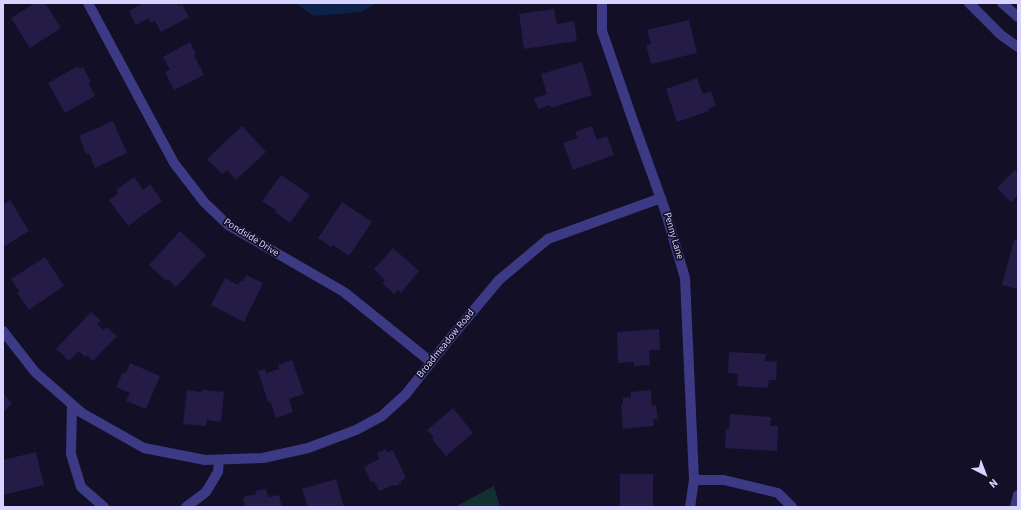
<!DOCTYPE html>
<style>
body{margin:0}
#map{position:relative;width:1021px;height:510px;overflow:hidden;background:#130f26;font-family:"Source Sans 3",sans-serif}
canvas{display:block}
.frame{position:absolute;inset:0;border:4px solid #d9d4ff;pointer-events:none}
.north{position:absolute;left:965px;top:454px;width:40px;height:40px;-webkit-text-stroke:3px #130f26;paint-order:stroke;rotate:138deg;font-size:11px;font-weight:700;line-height:16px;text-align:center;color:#d9d4ff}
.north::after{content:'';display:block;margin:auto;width:14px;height:18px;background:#d9d4ff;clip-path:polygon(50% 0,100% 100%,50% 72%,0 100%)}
</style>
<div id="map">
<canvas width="1021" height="510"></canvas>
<div class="frame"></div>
<div class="north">N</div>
</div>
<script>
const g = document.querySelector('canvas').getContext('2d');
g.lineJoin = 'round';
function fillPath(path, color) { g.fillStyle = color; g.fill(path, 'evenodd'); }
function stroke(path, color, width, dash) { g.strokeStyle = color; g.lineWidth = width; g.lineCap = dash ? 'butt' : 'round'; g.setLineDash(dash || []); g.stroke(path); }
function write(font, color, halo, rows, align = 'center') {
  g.font = font + ' "Source Sans 3",sans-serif'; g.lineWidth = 3.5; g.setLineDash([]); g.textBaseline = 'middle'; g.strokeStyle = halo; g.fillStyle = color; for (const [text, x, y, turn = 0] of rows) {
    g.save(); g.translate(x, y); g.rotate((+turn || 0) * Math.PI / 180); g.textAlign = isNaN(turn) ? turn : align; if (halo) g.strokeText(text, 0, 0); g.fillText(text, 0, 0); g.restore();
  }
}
fillPath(new Path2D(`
 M494,486L500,507H455Z`), '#12302f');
fillPath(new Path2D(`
 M295,3H377L361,12L314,16Z`), '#0c2248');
fillPath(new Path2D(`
 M35,3H45L61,28L30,48L11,18Z
 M143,3H177L179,6L182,4L189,17L161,32L155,21L151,23L149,18L136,25L129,11Z
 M554,9L557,24L574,21L577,41L524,49L519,14Z
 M689,20L697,53L651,64L646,45L651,44L647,30Z
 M190,42L196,54L194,55L204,75L174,90L165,72L170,70L163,57Z
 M582,62L592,95L551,108L550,105L538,109L534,98L547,94L541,74Z
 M78,66L80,69L83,67L91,82L89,84L95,96L65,113L48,83Z
 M697,78L703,94L711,91L716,106L708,109L709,111L677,122L666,89Z
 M113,121L127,153L95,168L89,153L86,154L79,136Z
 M242,126L266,152L236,180L227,170L222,174L207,159Z
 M592,126L597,140L607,136L614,155L573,170L563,143L578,138L575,132Z
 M1015,170L1018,172V195L1011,202L997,188Z
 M281,175L310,195L290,223L275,212L276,210L262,201Z
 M134,177L143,190L150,184L162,201L128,226L109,200L118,194L116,190Z
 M10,200L29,231L3,247V205Z
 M342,202L372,222L349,256L333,245L331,247L318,238Z
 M180,231L206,255L176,287L168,279L166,281L149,265Z
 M1014,240L1018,241V289L1002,285Z
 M393,248L419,271L401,293L398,290L394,294L382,283L385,280L374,269Z
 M45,257L64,286L29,310L17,293L20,292L11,279Z
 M246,275L263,283L244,322L211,305L225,278L238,285L240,281L242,282Z
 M91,312L101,321L97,324L103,330L107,327L117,336L93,361L87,355L85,357L79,351L69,361L56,349Z
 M659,329L660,350H649L650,365L634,366V362L618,363L617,332Z
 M729,352L766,354L765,361L777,362L776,380H769L768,388L737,386L738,374L728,373Z
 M292,360L304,394L289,399L293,412L276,418L270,401L268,402L258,371L265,369L266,373L279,369L278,365Z
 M130,363L160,376L146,409L126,401L130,393L116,387L123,372L125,374Z
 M187,390L201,392L203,390L224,392L221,422L207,420L206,426L183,424Z
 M651,390L652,406L656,405L658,419H653L654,426L623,429L621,404H623V398L631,397V392Z
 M3,393L12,404L3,412Z
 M453,408L473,433L446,456L432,439L434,437L427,430Z
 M730,414L771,417L770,426H778L777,451L725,448L726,429H729Z
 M386,449L387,452L393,450L406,478L401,481V483L396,486L393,485L379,491L374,481L371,482L364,467L379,459L377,453Z
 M36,452L44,485L3,495V460Z
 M620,474H653V507H620Z
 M336,479L344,507H308L302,489Z
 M266,489L268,497L279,495L282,507H245L243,497L256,494L255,491Z`), '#241b47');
stroke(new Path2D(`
 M88,3L174,163L204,202L228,225L344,292L431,362
 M602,3V31L633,121L665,210L685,278L694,480H724L778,493L792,507
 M969,3L1001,35L1018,47
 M1002,3L1018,17
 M3,331L35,372L82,413L144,448L205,460L263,458L308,448L356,430L382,416L406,394L448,341L499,280L548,239L661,198
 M72,405L71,454L81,487L104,507
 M186,507L206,492L218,472L219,460
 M690,507L694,480`), '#3d3a85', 10);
stroke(new Path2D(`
 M1015,507L1018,495`), '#3d3a85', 10);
write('10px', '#d9d4ff', '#130f26', [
 ["Penny Lane",673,236,74],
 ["Pondside Drive",251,238,32],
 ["Broadmeadow Road",446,344,-51]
]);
</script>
